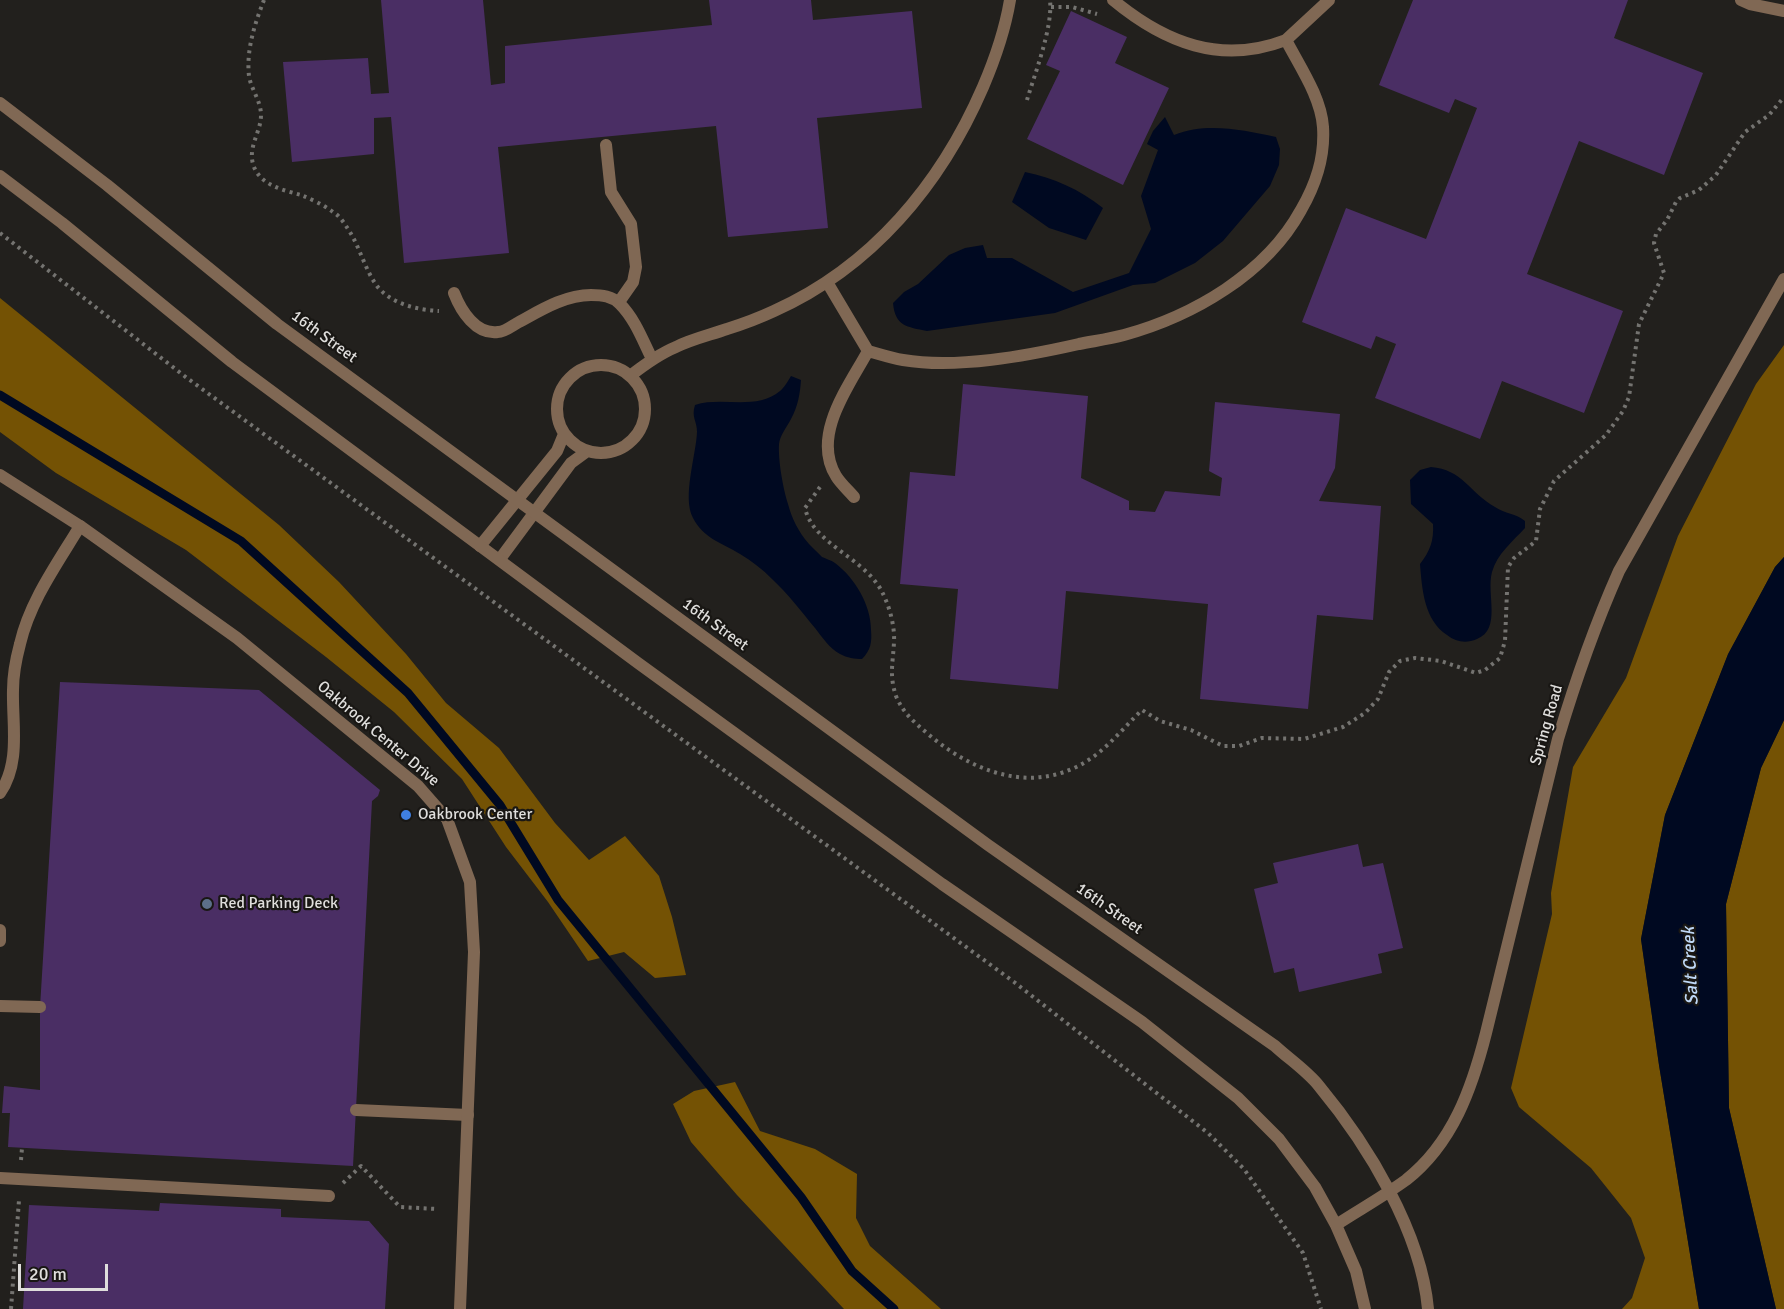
<!DOCTYPE html>
<style>
body{margin:0}
#map{position:relative;width:1784px;height:1309px;overflow:hidden;background:#22201d;font-family:Signika,sans-serif}
canvas{display:block}
.scale{position:absolute;left:18px;top:1264px;width:90px;height:27px;box-sizing:border-box;border:3px solid #dfdedc;border-top:0;padding-left:8px;font-size:18px;line-height:21px;white-space:nowrap;color:#dfdedc;-webkit-text-stroke:4px #191714;paint-order:stroke}
</style>
<div id="map">
<canvas width="1784" height="1309"></canvas>
<div class="scale">20 m</div>
</div>
<script>
const g = document.querySelector('canvas').getContext('2d');
g.lineJoin = 'round';
function fillPath(path, color) { g.fillStyle = color; g.fill(path, 'evenodd'); }
function stroke(path, color, width, dash) { g.strokeStyle = color; g.lineWidth = width; g.lineCap = dash ? 'butt' : 'round'; g.setLineDash(dash || []); g.stroke(path); }
function write(font, color, halo, rows, align = 'center') {
  g.font = font + ' Signika,sans-serif'; g.lineWidth = 4.5; g.setLineDash([]); g.textBaseline = 'middle'; g.strokeStyle = halo; g.fillStyle = color; for (const [text, x, y, turn = 0] of rows) {
    g.save(); g.translate(x, y); g.rotate((+turn || 0) * Math.PI / 180); g.textAlign = isNaN(turn) ? turn : align; if (halo) g.strokeText(text, 0, 0); g.fillText(text, 0, 0); g.restore();
  }
}
fillPath(new Path2D(`
 M0,298L279,525L339,582L406,654L446,703L499,748L555,823L589,860L625,836L659,876L672,917L686,975L655,978L624,952L588,961L548,902L506,847L462,779L394,712L326,657L186,550L56,473L0,432Z
 M1784,345V557L1775,567L1728,655L1665,815L1641,939L1659,1065L1699,1309H1622L1632,1298L1645,1258L1631,1218L1591,1168L1519,1107L1511,1088L1552,914L1551,893L1573,767L1626,678L1678,536L1756,384Z
 M1784,720V1309H1776L1729,1108L1726,904L1761,768Z
 M735,1082L760,1131L815,1149L857,1174L856,1218L870,1246L941,1309H844L737,1195L691,1142L673,1104L694,1091Z`), '#745204');
fillPath(new Path2D(`
 M1165,117L1174,135C1207,122 1242,130 1276,137L1280,149L1279,165L1270,186L1223,241L1195,263L1155,283L1133,285L1055,313L927,331C907,327 895,326 893,303L904,292L918,284L949,255L965,248L983,245L987,258H1012L1073,292L1129,273L1151,229L1141,196L1158,150L1147,144L1153,131Z
 M1025,172C1054,178 1079,189 1103,208L1086,240L1049,228L1012,202Z
 M791,376L801,380C800,394 798,406 791,419C787,427 780,435 779,444C778,460 783,488 788,504C792,519 798,531 809,544C813,548 818,553 822,557C826,559 831,560 835,563C855,578 871,605 871,630C872,642 871,650 862,659C855,659 847,658 840,654C830,649 822,637 815,628C801,611 788,594 772,579C762,569 752,561 740,554C722,543 703,538 693,518C682,497 696,456 697,432C697,421 691,417 695,405C722,396 756,411 780,391C784,388 788,381 791,376Z
 M1431,467C1462,469 1470,493 1495,507C1505,514 1516,513 1525,521V528C1513,541 1497,554 1492,572C1486,594 1502,629 1477,639C1466,644 1456,642 1447,635C1424,620 1422,589 1420,564C1430,551 1434,541 1433,524L1411,504L1410,480L1420,470Z
 M1784,557V720L1761,768L1726,904L1729,1108L1776,1309H1699L1659,1065L1641,939L1665,815L1728,654L1775,567Z`), '#000921');
stroke(new Path2D(`
 M0,395L241,541L408,693L500,805L558,900L801,1197L852,1271L894,1309`), '#000921', 9);
fillPath(new Path2D(`
 M381,0H483L491,85L505,83V46L712,25L709,0H811L813,20L912,11L922,108L817,118L828,228L728,237L716,126L498,147L509,253L404,263L391,117L374,118V154L292,162L283,62L368,58L371,94L389,93Z
 M1413,0H1628L1614,38L1703,73L1664,175L1579,141L1527,274L1623,311L1584,413L1502,381L1480,439L1375,398L1396,344L1376,336L1371,349L1302,322L1346,208L1426,239L1477,108L1455,99L1449,113L1379,85Z
 M1071,11L1127,37L1115,63L1169,88L1123,185L1027,139L1060,71L1046,65Z
 M963,384L1088,396L1081,478L1129,501V510L1155,512L1165,491L1220,496L1222,478L1209,471L1215,402L1340,414L1335,468L1319,501L1381,506L1373,620L1317,615L1308,709L1200,699L1208,604L1066,591L1058,689L950,679L958,589L900,584L910,472L955,476Z
 M60,682L259,690L380,790L378,796L372,801L353,1166L8,1147L10,1113H2L4,1086L40,1090V1007Z
 M1358,844L1363,867L1383,863L1403,948L1378,954L1382,973L1299,992L1294,968L1274,973L1254,889L1278,883L1273,863Z
 M160,1203L281,1209V1217L369,1221L389,1244L385,1309H23L29,1205L159,1211Z`), '#4a2e64');
stroke(new Path2D(`
 M264,0C255,23 246,50 249,76C251,89 261,101 261,115C261,132 248,146 253,164C259,185 283,190 301,195C311,199 324,205 333,212C340,216 344,223 348,229C360,247 365,270 377,286C391,304 418,310 439,311
 M1051,7H1072L1097,14
 M1027,100C1035,73 1053,27 1050,0
 M0,233L187,378L1014,982L1208,1133L1244,1169L1303,1253L1321,1309
 M820,487L805,508C813,544 863,557 881,590C889,604 895,626 894,642C893,663 889,675 896,696C903,713 914,722 928,734C968,768 1022,792 1074,768C1103,755 1120,731 1142,710L1160,721L1191,730L1223,746H1239L1262,738L1304,739L1343,727L1365,713L1378,699L1389,672L1400,661L1415,658L1441,661L1476,673L1485,670L1500,658L1505,641L1508,567L1514,558L1536,541L1540,509L1554,481L1606,435L1623,411L1629,397L1639,324L1664,273L1654,243L1656,234L1667,220L1676,202L1680,198L1699,190L1716,175L1745,132L1769,115L1784,97
 M21,1160L22,1148
 M343,1183L361,1166L400,1207L437,1209
 M11,1309L19,1200`), '#747370', 4, [3, 4.5]);
stroke(new Path2D(`
 M606,145L611,192L631,224L636,267L633,282L619,302
 M0,793C21,762 12,724 13,690C13,675 16,659 20,644C30,601 57,564 80,526
 M0,930V941
 M0,1006L40,1007
 M356,1110L468,1115`), '#806854', 12);
stroke(new Path2D(`
 M0,1178L329,1196`), '#806854', 12);
stroke(new Path2D(`
 M1741,0L1750,4L1784,11
 M1286,40L1329,0
 M827,282L868,351C879,354 891,358 903,360C957,369 1026,356 1079,344C1094,341 1109,339 1124,335C1193,316 1266,274 1301,210C1316,184 1325,158 1323,127C1321,97 1300,67 1286,40C1221,65 1165,43 1113,0
 M454,293C461,311 476,335 498,332C505,332 513,325 519,322C541,310 565,295 591,295C602,295 612,296 620,304C635,319 643,341 652,359
 M557 409a44 44 0 1 1 88 0a44 44 0 1 1-88 0Z
 M630,376C644,365 659,354 676,347C692,339 710,335 727,329C743,324 759,318 774,311C872,267 941,184 983,87C995,59 1005,30 1010,0
 M0,475L80,526L237,638L418,786L447,819L470,882L474,952L460,1309
 M854,497C848,490 840,483 836,476C811,435 849,386 868,351
 M480,546L557,451L564,434
 M500,559L571,463L586,452`), '#806854', 12);
stroke(new Path2D(`
 M0,103L107,185L277,324L988,845L1275,1046C1289,1059 1307,1071 1319,1086C1368,1145 1421,1232 1428,1309
 M0,176L62,223L232,362L638,663L942,884L1142,1022L1238,1098L1279,1139L1315,1187L1336,1225L1356,1271L1365,1309
 M1336,1225C1359,1210 1384,1196 1406,1180C1453,1143 1472,1088 1486,1033L1558,739C1575,682 1595,625 1619,571L1784,279`), '#806854', 12);
for (const [x, y, r, color] of [
 [406,815,6,"#3f7fe0"],
 [207,904,6,"#5c6f8a"]
]) { const dot = new Path2D(); dot.arc(x, y, r, 0, 2 * Math.PI); g.fillStyle = color; g.fill(dot); stroke(dot, '#191714', 2); }
write('16px', '#dfdedc', '#191714', [
 ["16th Street",324,337,36],
 ["16th Street",715,625,36],
 ["Spring Road",1547,725,-74],
 ["Oakbrook Center Drive",378,734,40],
 ["16th Street",1109,909,35]
]);
write('16px', '#dfdedc', '#191714', [
 ["Oakbrook Center",418,815],
 ["Red Parking Deck",219,904]
], 'left');
write('italic 18px', '#bfd8f6', '#191714', [
 ["Salt Creek",1691,966,-93]
]);
</script>
